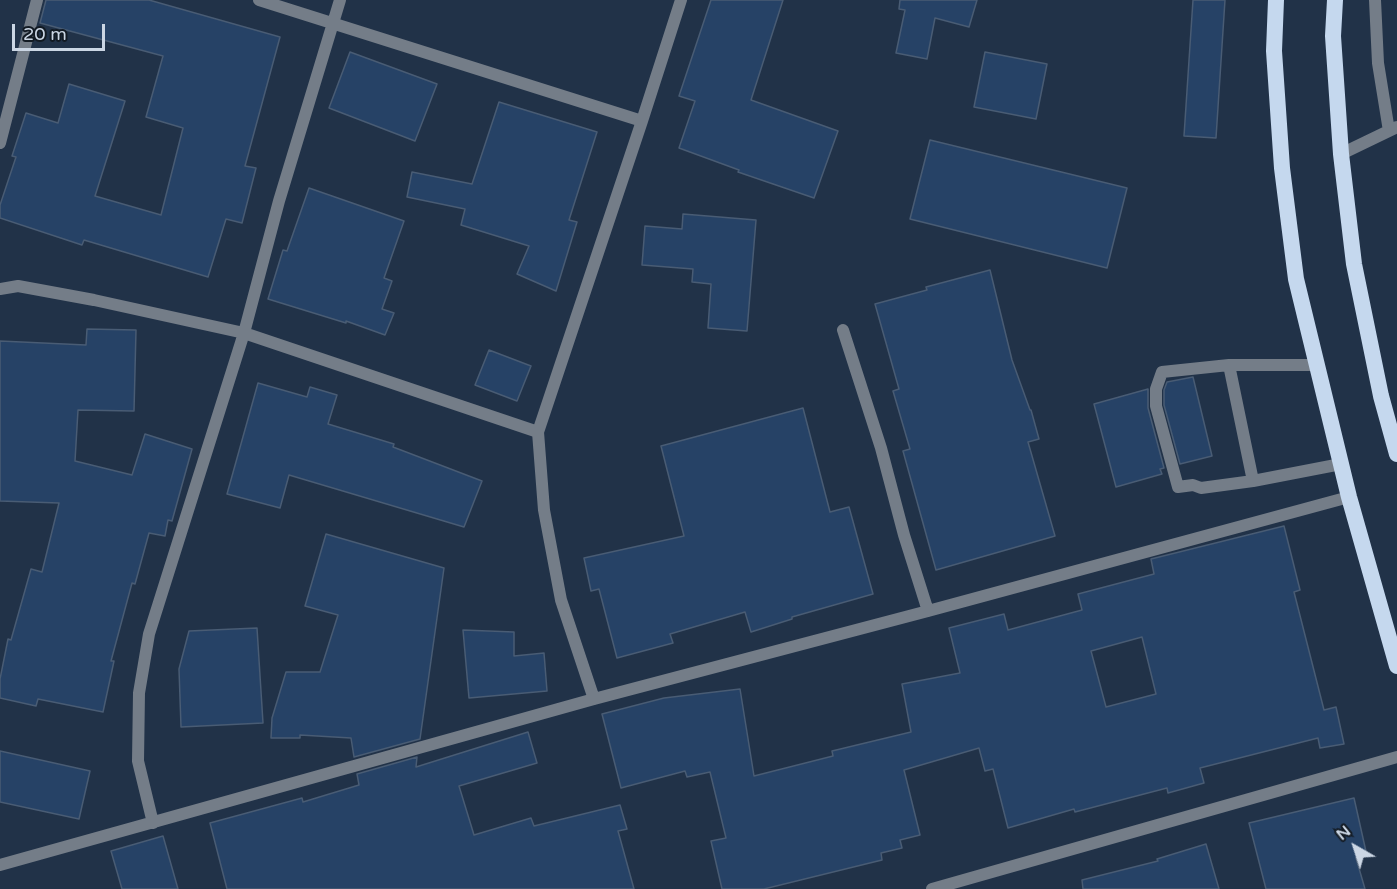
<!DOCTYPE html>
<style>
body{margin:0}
#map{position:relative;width:1397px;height:889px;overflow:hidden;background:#213248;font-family:"Varela Round",sans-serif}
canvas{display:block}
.north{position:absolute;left:1325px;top:817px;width:60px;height:60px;-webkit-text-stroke:4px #121a23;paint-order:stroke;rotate:321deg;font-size:16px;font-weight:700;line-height:24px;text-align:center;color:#cbd6e4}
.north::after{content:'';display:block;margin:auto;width:21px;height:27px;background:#cbd6e4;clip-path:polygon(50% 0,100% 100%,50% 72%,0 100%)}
.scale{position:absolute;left:12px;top:24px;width:93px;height:27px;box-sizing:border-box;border:3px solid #cbd6e4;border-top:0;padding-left:8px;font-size:18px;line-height:21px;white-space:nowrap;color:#cbd6e4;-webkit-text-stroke:4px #121a23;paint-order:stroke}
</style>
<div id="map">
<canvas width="1397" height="889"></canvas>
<div class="north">N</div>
<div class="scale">20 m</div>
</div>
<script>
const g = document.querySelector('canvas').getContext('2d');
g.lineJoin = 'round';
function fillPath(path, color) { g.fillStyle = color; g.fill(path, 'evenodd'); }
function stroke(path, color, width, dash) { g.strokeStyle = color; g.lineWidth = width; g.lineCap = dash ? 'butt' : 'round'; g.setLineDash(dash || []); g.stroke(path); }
const building = new Path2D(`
 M46,0H149L280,37L245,166L256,168L242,223L226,219L208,277L84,240L82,245L0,218V205L16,157L12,156L26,113L58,123L69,84L125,101L95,196L161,215L183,128L146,117L163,56L40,23Z
 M711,0H783L751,100L838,131L814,198L738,172L739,170L679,148L695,101L679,96Z
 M900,0H977L969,27L935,18L927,59L896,53L905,10L899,9Z
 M1193,0H1225L1216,138L1184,136Z
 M350,52L437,84L415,141L329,108Z
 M985,52L1047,64L1036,119L974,107Z
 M499,102L597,132L569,220L577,222L556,291L517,274L529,246L461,225L465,209L407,197L412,172L472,184Z
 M930,140L1127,188L1107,268L910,219Z
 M309,188L404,221L384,278L392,281L382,309L394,313L385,335L346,321V323L268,299L283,250L287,251Z
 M683,214L756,220L747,331L708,328L711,284L692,282L693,269L642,265L645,226L682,229Z
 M990,270L1012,360L1030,410H1031L1039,439L1028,442L1055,536L936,570L903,451L910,449L893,391L899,389L875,304L927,290L926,287Z
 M87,329L136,330L134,411L78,410L75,461L132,475L145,434L192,449L172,521L168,520L165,536L149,533L135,584L132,583L111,661H114L103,712L38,699L36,706L0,698V679L8,639L11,640L31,569L42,572L59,503L0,501V341L86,345Z
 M489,350L531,366L517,401L475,385Z
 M1193,377L1212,456L1180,464L1164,405V390L1167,382Z
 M258,383L307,397L310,387L337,395L328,424L394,444L393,447L482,481L464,527L289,475L280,508L227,494Z
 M1148,389V408L1164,468L1160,469L1162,474L1116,487L1094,404Z
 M803,408L830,512L849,507L873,594L792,617V619L751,632L745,612L670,634L673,643L617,658L599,589L591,591L584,558L684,536L661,446Z
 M1284,526L1300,590L1294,592L1324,710L1336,707L1344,744L1320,748L1318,738L1200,768L1204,783L1168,793L1167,788L1075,812L1074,809L1008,828L993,769L985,771L979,748L904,770L920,835L900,840L902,848L881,853L882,860L764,889H722L711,841L726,838L710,772L687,777L685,771L621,788L602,714L664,698L740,689L754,776L833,756L832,751L911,732L902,684L960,673L949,628L1004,614L1008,630L1082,610L1078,594L1154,574L1151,559ZM1142,637L1156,694L1106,707L1091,651Z
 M326,534L444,568L420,739L354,757L351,738L300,735V738H271L272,718L286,672H320L338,615L305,606Z
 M257,628L263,723L181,727L179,669L189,631Z
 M463,630L514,632V656L544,653L547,691L469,698Z
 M528,732L537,763L459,786L474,835L531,818L534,826L620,805L627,829L618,831L634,889H227L210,823L302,798L303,802L359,785L357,774L417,757L416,767Z
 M0,751L90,771L79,819L0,802Z
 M1354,798L1367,856L1356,858L1365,889H1266L1249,823Z
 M163,836L178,889H122L111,851Z
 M1206,844L1219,889H1083L1082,880L1158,861L1157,859Z`);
fillPath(building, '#264266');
stroke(building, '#495c74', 1.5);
stroke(new Path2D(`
 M1229,365L1162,372L1156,389V406L1178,487L1193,485L1201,488L1253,481
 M1317,365H1229L1253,481L1341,464`), '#747d88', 12);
stroke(new Path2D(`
 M259,0L642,121
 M1375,0L1378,63L1389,131
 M0,143L37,0
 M1341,154L1397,127
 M0,289L18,286L94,300L244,333L538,432
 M843,330L881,448L904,535L928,611
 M594,699L561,600L544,510L538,432L642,121L681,0
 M153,823L138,761L139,693L149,634L244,333L279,201L340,0
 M0,865L594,699L928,611L1349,497
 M932,889L1397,757`), '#747d88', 12);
stroke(new Path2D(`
 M1276,0L1274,51L1282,168L1296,279L1349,497L1397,666
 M1335,0L1333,36L1341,154L1354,264L1381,396L1397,454`), '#c5d8ee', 16);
</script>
